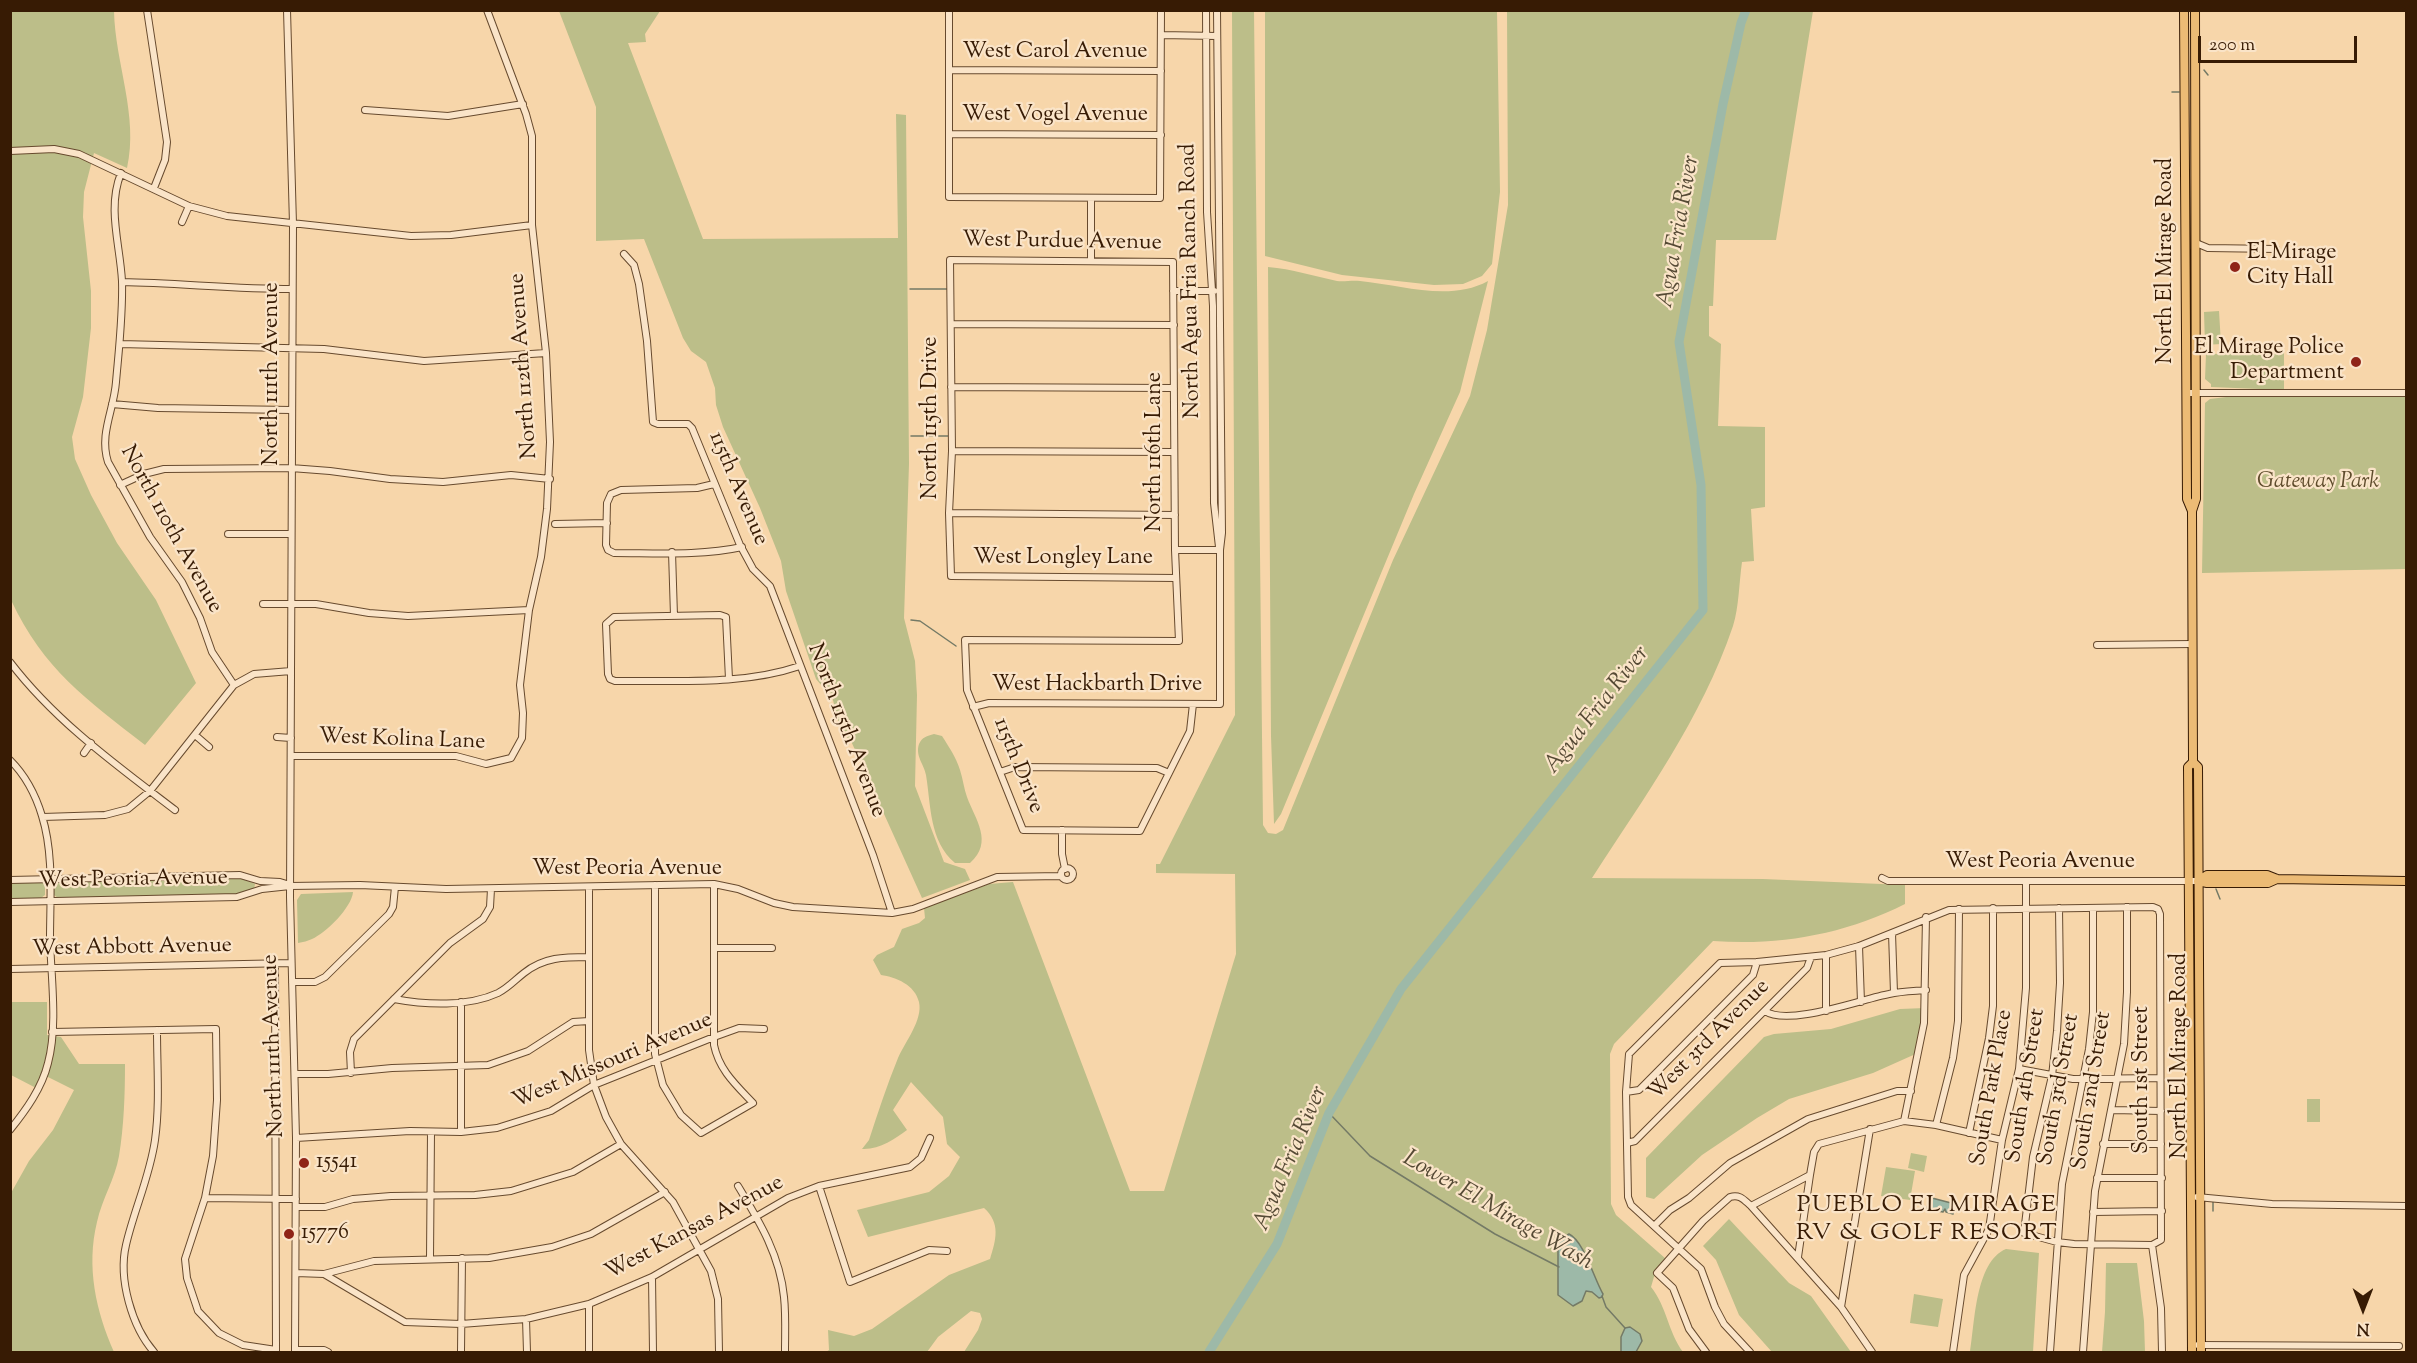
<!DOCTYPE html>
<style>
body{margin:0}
#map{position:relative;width:2417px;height:1363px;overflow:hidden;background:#f7d6aa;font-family:"Sorts Mill Goudy",serif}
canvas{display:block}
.frame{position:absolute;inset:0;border:12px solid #371b04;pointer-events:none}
.north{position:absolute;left:2333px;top:1279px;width:60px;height:60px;-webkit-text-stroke:4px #fae4c8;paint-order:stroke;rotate:180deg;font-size:16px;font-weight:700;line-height:24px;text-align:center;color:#371b04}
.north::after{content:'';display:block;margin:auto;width:21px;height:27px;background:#371b04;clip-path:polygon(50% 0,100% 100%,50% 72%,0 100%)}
.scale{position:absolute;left:2198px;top:36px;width:159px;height:27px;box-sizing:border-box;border:3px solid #371b04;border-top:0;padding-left:8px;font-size:18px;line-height:21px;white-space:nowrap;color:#371b04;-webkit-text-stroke:4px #fae4c8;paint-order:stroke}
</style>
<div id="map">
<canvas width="2417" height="1363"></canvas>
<div class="frame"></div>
<div class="north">N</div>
<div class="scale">200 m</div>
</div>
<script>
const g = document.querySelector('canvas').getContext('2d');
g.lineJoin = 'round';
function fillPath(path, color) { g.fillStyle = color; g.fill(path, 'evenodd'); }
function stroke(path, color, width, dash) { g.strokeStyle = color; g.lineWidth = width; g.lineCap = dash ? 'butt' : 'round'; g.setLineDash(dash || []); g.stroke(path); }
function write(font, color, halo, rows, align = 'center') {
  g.font = font + ' "Sorts Mill Goudy",serif'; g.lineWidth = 4.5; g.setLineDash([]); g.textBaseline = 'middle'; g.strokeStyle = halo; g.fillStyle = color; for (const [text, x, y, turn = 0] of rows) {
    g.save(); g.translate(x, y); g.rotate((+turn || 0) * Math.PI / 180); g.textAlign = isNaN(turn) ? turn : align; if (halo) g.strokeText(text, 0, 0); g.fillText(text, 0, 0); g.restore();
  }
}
fillPath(new Path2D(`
 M10,11H114C115,63 139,116 127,168L94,153L84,192L83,217L91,291V328L83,397L72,437L75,459L91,495L117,543L156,600L196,683L145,745C86,699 44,670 11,600Z
 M559,11H660L645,34L646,42L628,43L703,239L898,238L896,114L906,115L909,464L904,618L915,661L917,695L915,786L944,862L965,869L970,880L922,898L851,741C834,726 838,706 828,688L822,686L816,679L786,591L781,561L760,508L723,427L716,405L715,388L706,362L691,351L683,338L644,239L596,241V107Z
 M1232,11H1254L1263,825L1268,833L1276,834L1283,830L1393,560L1470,396L1487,330L1508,205L1507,11H1813L1776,240H1716L1713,306H1709V336L1721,344L1718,426L1765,427V507L1751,509L1754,561L1742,562C1739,583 1739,607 1733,626C1701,720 1645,796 1592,878L1763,879L1905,885V904C1845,934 1781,946 1713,941L1614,1044L1610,1054L1611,1204L1616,1215L1666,1259L1656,1270L1651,1287C1667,1307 1668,1332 1683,1352H964L978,1330L982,1319L980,1313L971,1311L938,1337L927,1352H826L829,1350L828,1330L854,1336L872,1329L949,1275L990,1259C996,1240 1001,1223 984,1208L868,1237L857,1210L929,1192L949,1176L960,1157L947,1144L943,1117L911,1082L893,1110L907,1130C895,1139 879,1150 862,1149L869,1140C878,1112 887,1085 898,1058C905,1042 923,1020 919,1002C915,985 896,977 881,975L873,960L877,955L894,947L902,929L919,923L925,918L924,908L989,884L1013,882L1130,1191H1164L1236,954L1235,874L1156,873V864H1160L1235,715Z
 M1265,11H1497L1500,192L1492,264L1482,276L1463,284L1434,285L1342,275L1265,256Z
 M1268,267C1292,269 1314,276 1337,281C1344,282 1352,280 1360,281C1401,285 1450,302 1488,281L1460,392L1414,494L1281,814L1274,824L1271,736Z
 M2219,311L2221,344L2205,345L2204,312Z
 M2284,353V390L2211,387V384L2205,379L2206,354Z
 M2406,395V569L2202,573L2205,403L2210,399L2226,397Z
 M934,734L942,736C949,747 956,757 960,770C963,779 964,789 967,797C975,819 994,842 970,863H955C929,841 931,805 926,775C924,764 915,756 919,744C922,737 927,736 934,734Z
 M242,878L255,884L254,890L242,894L58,898L54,895V885L56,882Z
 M10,882H42L45,885V895L41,898L11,899Z
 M353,892C352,907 326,933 312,939C308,941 303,942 298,943L297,900L301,894Z
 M10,1002H47V1035L61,1037L79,1064H125C125,1094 124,1126 119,1156C115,1179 102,1199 97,1222C86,1267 96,1311 114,1352H11V1193L29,1161L53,1130L74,1090L44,1075L38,1089L11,1075Z
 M1925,1008L1920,1052L1873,1073L1789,1099L1757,1118L1702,1155L1654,1199L1646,1197V1158L1764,1037L1774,1034L1831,1029L1900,1009Z
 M2307,1099H2320V1122H2307Z
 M1911,1153L1927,1156L1924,1172L1908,1168Z
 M1886,1167L1915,1171L1910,1200L1881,1196Z
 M1729,1219L1789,1283L1811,1296L1851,1352H1772L1739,1315L1716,1260L1703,1246Z
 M2006,1249L2039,1253L2033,1352H1970C1975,1323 1975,1262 2006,1249Z
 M2106,1263H2137L2144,1321L2145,1352H2102L2105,1312Z
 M1914,1294L1943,1299L1938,1327L1910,1323Z`), '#bcbe89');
const water = new Path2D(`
 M1932,1198L1955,1204L1953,1214L1946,1212L1945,1209L1943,1212L1927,1209L1929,1199Z
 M1569,1234C1584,1241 1594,1279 1603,1294L1602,1297L1599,1298L1592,1292L1586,1291L1582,1301L1573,1306L1558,1295V1241Z
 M1630,1327L1640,1334L1642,1341L1636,1352H1621V1337L1625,1328Z`);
fillPath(water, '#9db9a8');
stroke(water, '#747a66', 1.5);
stroke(new Path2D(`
 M2204,70L2208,75
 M2172,92H2179
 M910,289H947
 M911,436H948
 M911,620L920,621L956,646
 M2216,889L2220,899
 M1329,1113L1370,1156L1495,1234L1559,1267
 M2213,1201V1211
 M1602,1296L1606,1307L1625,1328`), '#747a66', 1.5);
stroke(new Path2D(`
 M1209,1352L1277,1244L1329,1113L1401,989L1703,610L1701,485L1679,342L1723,104L1741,23L1746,10`), '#9db9a8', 9);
const minor = new Path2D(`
 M147,10L167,142L165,160L154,188
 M287,10L293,224L290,897L296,1138L295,1352
 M949,10V197L1160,198L1161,10
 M1206,10L1207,212L1213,306L1214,503L1219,547
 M1161,35L1217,36
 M949,70L1161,71
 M365,110L448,116L523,104
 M949,134L1161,135
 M10,151L54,149L79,154L189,206L227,216L411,236L451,235L532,225
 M121,173C107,208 120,244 122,281C123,314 119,348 116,382C114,410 99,434 108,462L150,537L182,582L200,618L212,652L234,685
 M182,222L189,206
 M2196,243L2208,248L2276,249
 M624,254L634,265L639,284L647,341L653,422L658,424H688L692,428L740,545L753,569L770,586L873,855L892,913
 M1091,261V198
 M122,282C178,283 235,289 292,289
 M1173,291H1214
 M951,324L1174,325
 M120,344L324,349L424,361L546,353
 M951,387L1174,388
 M2186,393H2406
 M112,404L158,408L291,410
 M952,451L1174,452
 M714,484L697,488L621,490L611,494L607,503L606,545L608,550L614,553C656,553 701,556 742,547
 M120,485L144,474L164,469L291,468L330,471L390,479L443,482L511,475L550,479
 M949,513L1175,515
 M555,524L607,523
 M228,534H290
 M1175,550H1220
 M672,552L674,616
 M1176,578L951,576L949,513L952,451L950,260L1173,262L1175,550L1179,641L965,640L967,690L1023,830L1140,831L1190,731L1193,704
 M263,604H316L369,613L408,616L529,610
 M2097,645L2192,644
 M10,662C55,721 116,765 175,810
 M729,679L726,617L720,615L614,617L606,624L608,674L610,679L615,681C676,680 741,686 800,666
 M973,707L989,703L1220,704V550L1222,533L1217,10
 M195,735L209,747
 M277,737L291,738
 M84,753L91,743
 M291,756H456L486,764L511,758L522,738L523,713L520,685L529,610L541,557L547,509L550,442L546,353L532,225V136L526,114L487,10
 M10,760C25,775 36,796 42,816C54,854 50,899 50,939C51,977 58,1026 48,1063C42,1088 26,1110 10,1130
 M1000,772L1015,767L1157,768L1169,773
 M43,817L105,815L128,809L150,791L234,685L254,674L291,671
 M1062,830V854L1065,869
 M1061 874a6 6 0 1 1 12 0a6 6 0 1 1-12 0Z
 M1882,878L1888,881H2194
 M10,880L240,875L260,881L280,882L290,885
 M655,885V1054L663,1085L681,1115L701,1133L753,1103C736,1085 719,1070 714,1045V884
 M589,887V1050L594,1085L606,1117L621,1144L673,1202L711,1271L718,1299L719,1352
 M10,902L237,897L262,889L290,886L360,885L446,889L714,884L738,889L774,903L793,907L892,913L913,909L997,877L1061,876
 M1892,933L1894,993
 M1859,946L1861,1002
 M714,948H772
 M1826,955V1011
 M275,964L276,1352
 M10,969L291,963
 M292,982H315L325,977L389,914L393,907L395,887
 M394,999C426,1005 468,1007 498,993C508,988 515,980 524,973C544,957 564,957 589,957
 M461,1002V1132
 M1765,1011C1788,1027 1862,999 1889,994C1901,991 1914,991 1926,990
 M52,1032L216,1029L217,1100L213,1156L205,1198L185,1259L187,1278L198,1311L219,1333L243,1345L276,1350
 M2019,1069L2073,1079L2160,1078
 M351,1073L350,1052L354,1039L450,943L483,919L490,907L491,889
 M296,1074H328L392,1068L488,1065L528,1051L573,1022L589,1021
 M1626,1092L1639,1090L1753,975L1757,962
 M2112,1110L2161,1111
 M1904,1121L1924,1023L1926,917
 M1936,1125L1953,1058L1958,1021L1959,909
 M1969,1133L1989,1038L1993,1006V908
 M296,1138L410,1131L461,1132L497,1128L551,1111L594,1085L714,1037L739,1028L764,1029
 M1627,1143L1635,1141L1807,968L1811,957
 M2103,1144H2161
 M2097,1178H2162
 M738,1186C759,1221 780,1255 784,1297C786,1315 785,1334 785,1352
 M819,1186L850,1282L929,1250L947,1251
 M2197,1197L2272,1204L2406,1206
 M205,1198L296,1199
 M1751,1206L1841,1307L1872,1352
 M296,1207H325L353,1199L391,1196L475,1195L511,1191L573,1172L621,1144
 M2093,1212L2162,1211
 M1654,1226L1670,1210L1689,1198L1730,1163L1808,1119L1897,1091H1911
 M2152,1245L2161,1308L2162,1352
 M1798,1257L1810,1175
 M430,1258L431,1132
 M296,1273L324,1274L405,1322L461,1324L526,1319L589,1304L652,1277L788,1198L819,1186L910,1167L921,1158L930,1138
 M324,1274L374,1261L489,1258L552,1247L591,1234L665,1192
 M652,1277L653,1352
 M589,1304V1352
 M1841,1307L1870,1129
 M526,1319L527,1352
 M2198,1345L2399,1346
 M295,1350H324L328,1352
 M154,1352C132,1327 118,1279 126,1245C134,1210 150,1176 155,1140C160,1104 157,1067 157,1030
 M461,1352L462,1258
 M1706,1352L1689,1329L1673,1288L1657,1273L1703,1221L1730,1197C1740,1194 1744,1200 1751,1206L1810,1175L1814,1152L1819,1144L1904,1121L1936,1125L2002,1140
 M1750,1352L1724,1324L1715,1307L1701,1269L1631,1205L1628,1197L1626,1092L1629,1054L1720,963L1757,962L1826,955L1859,946L1949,910L2153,907L2158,909L2160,914L2161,1240L2152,1245L2074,1244L2057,1242L2024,1233L2033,1157L2052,1076L2057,1031L2060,983L2059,908
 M1953,1352L1964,1275L1989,1229L2002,1140L2019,1069L2026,988V881
 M2050,1352L2062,1184L2089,1049L2093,1012V908
 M2083,1352L2095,1191L2124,1044L2127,992V907`);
const major = new Path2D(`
 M2184,10L2187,499L2192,511
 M2193,762L2198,767L2201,1352
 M2198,881L2207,883H2268L2277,879
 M2199,881L2207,875H2267L2277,879L2406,881
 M2192,1352L2188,767L2193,762L2192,511L2196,499L2195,10`);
stroke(minor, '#674a2e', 8);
stroke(major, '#371b04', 10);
stroke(minor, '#fae4c8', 6);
stroke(major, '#ecbb75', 8);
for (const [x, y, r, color] of [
 [2235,267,6,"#8f2418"],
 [2356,362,6,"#8f2418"],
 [304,1163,6,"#8f2418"],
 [289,1234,6,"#8f2418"]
]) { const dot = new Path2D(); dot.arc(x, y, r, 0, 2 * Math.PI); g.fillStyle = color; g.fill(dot); stroke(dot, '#fae4c8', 2); }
write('22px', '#371b04', '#fae4c8', [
 ["West Carol Avenue",1055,53],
 ["West Vogel Avenue",1055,116],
 ["West Purdue Avenue",1062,243,1],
 ["North El Mirage Road",2167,261,-90],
 ["North Agua Fria Ranch Road",1192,281,-91],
 ["North 112th Avenue",525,366,-94],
 ["North 111th Avenue",273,374,-90],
 ["North 115th Drive",932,418,-90],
 ["North 116th Lane",1156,452,-90],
 ["115th Avenue",737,489,67],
 ["North 110th Avenue",170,530,61],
 ["West Longley Lane",1063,559],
 ["West Hackbarth Drive",1097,686],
 ["North 115th Avenue",845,731,69],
 ["West Kolina Lane",402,741,2],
 ["115th Drive",1017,766,68],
 ["West Peoria Avenue",2040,863],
 ["West Peoria Avenue",627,870],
 ["West Peoria Avenue",133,881,-1],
 ["West Abbott Avenue",132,949,-1],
 ["West 3rd Avenue",1710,1041,-45],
 ["North 111th Avenue",275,1046,-92],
 ["North El Mirage Road",2181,1056,-90],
 ["West Missouri Avenue",613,1062,-23],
 ["South 1st Street",2143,1080,-90],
 ["South 4th Street",2027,1086,-81],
 ["South Park Place",1993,1088,-80],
 ["South 3rd Street",2060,1090,-80],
 ["South 2nd Street",2093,1091,-81],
 ["West Kansas Avenue",695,1229,-28]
]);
write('22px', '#371b04', '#fae4c8', [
 ["El Mirage",2247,254],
 ["City Hall",2247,279],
 ["El Mirage Police",2344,349,"right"],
 ["Department",2344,374,"right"],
 ["15541",316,1163],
 ["15776",301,1234]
], 'left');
write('italic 22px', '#5f4c2c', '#fae4c8', [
 ["Gateway Park",2318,483]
]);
write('italic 24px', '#564a35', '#fae4c8', [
 ["Agua Fria River",1680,232,-80],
 ["Agua Fria River",1598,711,-52],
 ["Agua Fria River",1292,1159,-67],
 ["Lower El Mirage Wash",1497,1212,30]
]);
g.letterSpacing = '1.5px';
write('24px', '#371b04', '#fae4c8', [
 ["PUEBLO EL MIRAGE",1927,1207],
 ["RV & GOLF RESORT",1927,1235]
]);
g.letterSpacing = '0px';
</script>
